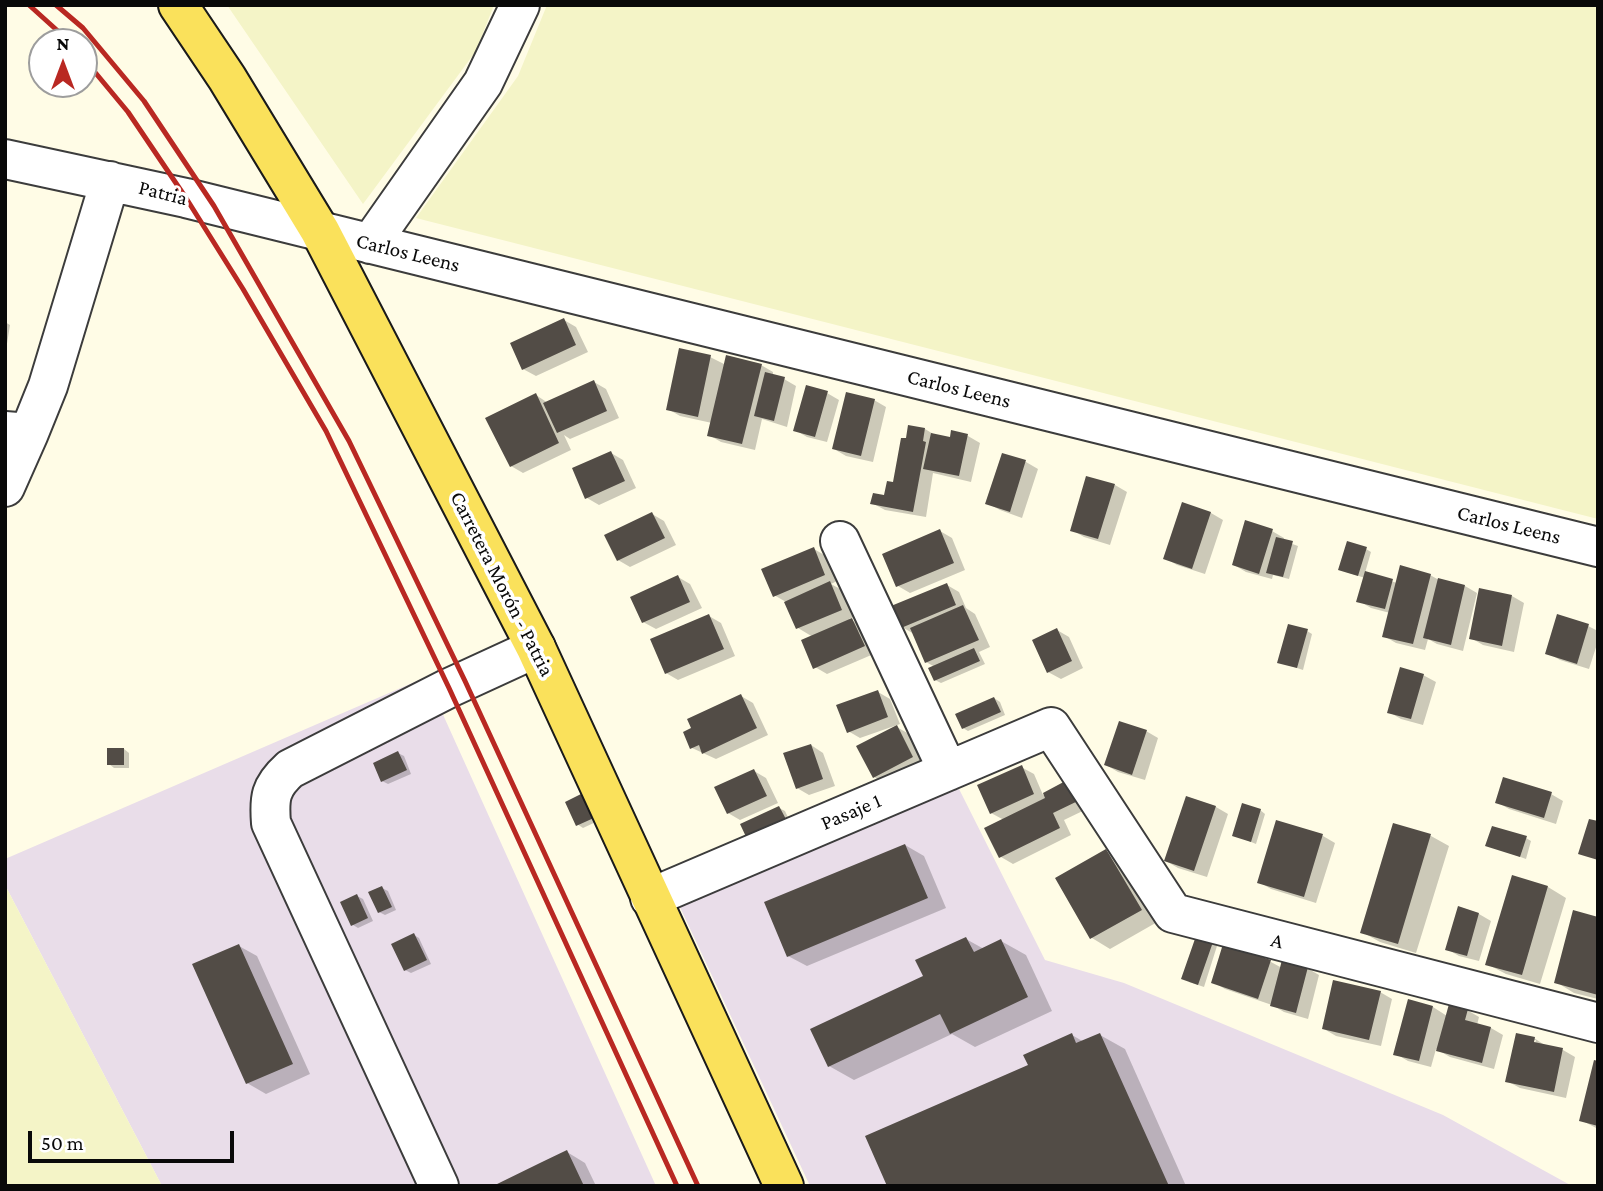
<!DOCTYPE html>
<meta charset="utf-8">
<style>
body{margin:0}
#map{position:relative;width:1603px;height:1191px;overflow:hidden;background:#fffce6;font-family:"Crimson Pro",serif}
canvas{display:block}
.frame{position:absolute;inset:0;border:7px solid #090909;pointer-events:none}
.north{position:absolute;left:28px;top:28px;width:70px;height:70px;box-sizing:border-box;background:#fff;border:2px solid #9d9d9d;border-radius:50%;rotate:0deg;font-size:19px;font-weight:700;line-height:28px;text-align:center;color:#090909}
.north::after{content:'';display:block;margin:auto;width:24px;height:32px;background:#b92822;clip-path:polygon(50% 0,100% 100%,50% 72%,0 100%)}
.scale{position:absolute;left:28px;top:1131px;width:206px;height:32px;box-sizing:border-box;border:4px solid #090909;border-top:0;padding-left:9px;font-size:21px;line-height:24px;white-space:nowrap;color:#090909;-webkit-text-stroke:5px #fff;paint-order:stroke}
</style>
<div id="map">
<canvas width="1603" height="1191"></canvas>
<div class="frame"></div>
<div class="north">N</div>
<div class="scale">50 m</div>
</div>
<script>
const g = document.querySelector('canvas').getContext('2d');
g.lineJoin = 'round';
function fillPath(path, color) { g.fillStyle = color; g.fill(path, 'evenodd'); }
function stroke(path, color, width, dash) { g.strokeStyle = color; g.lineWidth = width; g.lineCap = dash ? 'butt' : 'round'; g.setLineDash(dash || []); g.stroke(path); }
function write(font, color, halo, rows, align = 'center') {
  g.font = font + ' "Crimson Pro",serif'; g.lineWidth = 7; g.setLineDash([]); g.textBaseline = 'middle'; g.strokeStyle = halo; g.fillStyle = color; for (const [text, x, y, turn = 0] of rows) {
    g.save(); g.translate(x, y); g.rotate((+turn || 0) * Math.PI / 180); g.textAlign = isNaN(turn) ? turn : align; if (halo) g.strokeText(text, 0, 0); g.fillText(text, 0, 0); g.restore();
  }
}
fillPath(new Path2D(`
 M426,677L656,1186H162L5,885V859Z
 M955,781L1045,960L1124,983L1443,1115L1572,1186H810L679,905Z`), '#e9dde9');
fillPath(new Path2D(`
 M227,5H494L476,51L363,204Z
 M547,5H1598V519L416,218L518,76Z
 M5,885L162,1186H5Z`), '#f4f4c7');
fillPath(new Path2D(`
 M564,320L576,327L588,352L536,376L523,369Z
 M5,322L10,325L6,350H5Z
 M710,357L726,365H761L773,372V376L784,379L796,386L787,427L762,419L755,450L721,442L709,435L712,423L680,416L668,409Z
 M594,382L606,389L619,418L570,439L564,435L571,450L523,473L511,466L536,395L548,403Z
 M827,393L839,400L827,442L807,437L795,430Z
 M874,400L886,407L873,462L846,456L834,449Z
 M925,429L935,435L951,439L952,432L968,436L980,443L971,482L933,473L926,517L885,510L872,503L886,497L894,484L907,440Z
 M611,453L623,460L636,488L599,505L587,498Z
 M1003,455L1026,462L1038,469L1022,518L1000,510L987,503Z
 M1115,485L1127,492L1110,545L1084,537L1072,530Z
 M1184,504L1211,513L1223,520L1205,574L1177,565L1165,558Z
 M652,514L664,521L676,545L630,567L618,560Z
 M940,531L952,538L965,570L910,593L898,586Z
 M1272,531L1284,538V541L1298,546L1289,579L1273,575L1272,579L1246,572L1234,565Z
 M814,549L826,556L837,581L831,584L842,590L854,617L849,619L864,627L876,653L827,674L815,667L813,637L798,628L786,602L774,595Z
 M1366,549L1371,552L1365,573L1397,583L1430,575L1439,580L1465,586L1477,593L1463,651L1437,644L1428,639L1425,650L1396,643L1384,636L1390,613L1371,608L1359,601L1365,578L1346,572Z
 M678,577L690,584L702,608L656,629L643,622Z
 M947,585L959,592L966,608L975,614L990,647L979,652L985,664L941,683L935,680V667L926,662L914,634L902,627Z
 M1512,596L1524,603L1514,652L1483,645L1471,638Z
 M709,616L721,623L735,656L678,680L666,673Z
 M1588,626L1598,631V641L1589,669L1560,660L1548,653Z
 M1057,630L1069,637L1083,668L1061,679L1048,672Z
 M1307,631L1312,634L1303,670L1279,662Z
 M1423,675L1436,682L1423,725L1401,719L1389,712Z
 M878,692L890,699L900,724L860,738L848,731Z
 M741,696L753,703L768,735L716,759L692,748Z
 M994,698L1000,702L1005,715L968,731L963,728Z
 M895,726L909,734L925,764L886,784L874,777Z
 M1146,731L1158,738L1145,780L1118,772L1106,765Z
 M811,745L823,753L835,786L809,795L797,788Z
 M124,749L129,753V768H114L109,764Z
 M398,753L404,756L411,774L388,784L382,781Z
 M1021,767L1034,774L1043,795L1071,780L1093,806L1064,820L1071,835L1013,864L1001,857L1004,820L991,813Z
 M754,771L766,778L778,803L740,820L728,813Z
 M1551,794L1563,801L1556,824L1509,809L1497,802Z
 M1187,798L1216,807L1228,814L1207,877L1178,868L1166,861Z
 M567,802L600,820L583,828L577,824Z
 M779,808L785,811L792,826L755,843Z
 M1260,810L1265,814L1256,844L1234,835Z
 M1278,822L1323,836L1335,843L1316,903L1271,889L1259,882Z
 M1394,825L1431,836L1449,846L1416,953L1380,942L1362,932Z
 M1526,838L1531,841L1526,859L1487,845Z
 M905,845L924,856L946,908L807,966L788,956Z
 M1106,851L1124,861L1159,921L1110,949L1092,938L1057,879Z
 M1513,877L1548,887L1566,898L1540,984L1506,974L1487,964Z
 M382,888L388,891L396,910L385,915L379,912Z
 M357,896L363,899L373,921L358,928L353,925Z
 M1459,908L1479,914L1491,921L1479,961L1459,956L1447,949Z
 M1598,919V999L1574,993L1556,982Z
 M414,935L419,938L431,964L411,973L405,970Z
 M966,939L984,949L1001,941L1026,955L1052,1011L975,1047L952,1034L854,1080L829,1066Z
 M1212,943L1217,946L1204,987L1189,982Z
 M239,946L257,956L310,1074L266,1094L247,1083Z
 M1224,946L1271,962L1282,968H1307L1319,975L1308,1019L1284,1012L1272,1005L1225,989L1213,982Z
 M1380,992L1392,999L1381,1046L1336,1036L1324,1029Z
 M1410,1001L1433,1007L1447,1016L1467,1010L1479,1017L1477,1025L1491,1028L1503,1035L1494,1069L1450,1057L1436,1049L1431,1067L1408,1061L1396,1054Z
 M1072,1035L1084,1042L1100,1035L1125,1049L1186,1186H889L1030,1065Z
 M1517,1035L1534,1038L1546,1046L1563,1050L1575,1057L1566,1098L1520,1088L1507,1081ZM1532,1040H1536L1533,1051L1530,1050Z
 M1598,1063V1129L1581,1120Z
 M567,1152L585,1163L596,1186H497Z`), '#0003');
fillPath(new Path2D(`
 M564,318L576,345L522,370L510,343Z
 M679,348L711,355L698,417L666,410Z
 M726,355L762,364L742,444L707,436Z
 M765,372L785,377L774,421L754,416Z
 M594,380L607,411L557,433L543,403Z
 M806,385L828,391L815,437L793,431Z
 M846,392L875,399L861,456L832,449Z
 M536,393L559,443L510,467L485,418Z
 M908,425L925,428L923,441L926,442L913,512L870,504L873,493L884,495L887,481L893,482L901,438H906Z
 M951,430L968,434L959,476L923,469L931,433L950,437Z
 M611,451L625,481L585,499L572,468Z
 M1002,453L1026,460L1010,512L985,504Z
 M1086,476L1115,484L1098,539L1070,531Z
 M1182,502L1211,512L1192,569L1163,559Z
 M652,512L665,538L617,561L604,535Z
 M1245,520L1273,529L1259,574L1232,565Z
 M940,529L954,563L896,587L882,554Z
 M1276,537L1293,541L1283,577L1266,573Z
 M1347,541L1367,547L1358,576L1338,570Z
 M814,547L825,575L773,597L761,569Z
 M1400,565L1431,574L1413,644L1382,637Z
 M1365,571L1393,579L1385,609L1356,602Z
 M678,575L690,602L642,623L630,597Z
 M1438,578L1465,585L1451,645L1423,638Z
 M830,581L842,610L796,629L784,602Z
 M947,583L956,605L901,628L891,606Z
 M1479,588L1512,595L1502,646L1469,639Z
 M963,605L979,640L925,663L910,628Z
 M709,614L724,649L665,674L650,639Z
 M1557,614L1589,624L1577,664L1545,654Z
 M852,618L865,646L813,669L801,640Z
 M1288,624L1308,629L1297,668L1277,663Z
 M1057,628L1072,661L1047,673L1032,640Z
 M974,648L980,661L934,681L928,668Z
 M1400,667L1424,674L1411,719L1387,713Z
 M878,690L888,717L847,733L836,705Z
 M741,694L757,728L702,754L699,745L690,749L683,732L691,728L687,719Z
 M994,697L1001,712L962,729L955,714Z
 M1119,721L1147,730L1132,775L1104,765Z
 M897,725L913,757L873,778L856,746Z
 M811,744L823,779L796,789L783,753Z
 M107,748H124V765H107Z
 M398,751L407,770L381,782L373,763Z
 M1022,765L1034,794L990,814L977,785Z
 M754,769L767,796L727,814L714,787Z
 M1503,777L1552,792L1544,818L1495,803Z
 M1071,778L1082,799L1053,813L1060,828L999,858L984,828L1045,798L1043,793Z
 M585,792L596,817L576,826L565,802Z
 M1186,796L1216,806L1194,871L1164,861Z
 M1242,803L1261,809L1251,842L1232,836Z
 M779,806L788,823L748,841L740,824Z
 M1589,819L1598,821V860L1578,854Z
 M1276,820L1323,834L1304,897L1257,883Z
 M1393,823L1431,834L1398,944L1360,933Z
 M1492,826L1527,836L1520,857L1485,846Z
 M905,844L928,898L787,957L764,902Z
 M1106,849L1142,910L1090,939L1055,878Z
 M1512,875L1548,886L1522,975L1485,965Z
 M382,886L392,907L378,913L368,892Z
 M357,894L368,918L351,926L340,902Z
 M1458,906L1479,913L1467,956L1445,950Z
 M1573,910L1598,917V995L1554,983Z
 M414,933L427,960L404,971L391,944Z
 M1196,936L1213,942L1198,985L1181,979Z
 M966,937L974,952L1001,939L1028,997L950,1034L940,1014L828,1067L810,1029L923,976L915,960Z
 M239,944L293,1064L246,1084L192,964Z
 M1223,944L1271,960L1258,999L1211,983Z
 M1282,960L1308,967L1296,1013L1270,1006Z
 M1333,980L1381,991L1369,1040L1322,1029Z
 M1408,999L1433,1006L1419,1061L1393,1055Z
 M1449,1004L1468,1009L1465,1020L1491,1027L1482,1063L1436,1051Z
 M1072,1033L1076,1043L1100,1033L1169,1186H887L865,1136L1028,1065L1023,1055Z
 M1516,1033L1535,1037L1534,1042L1563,1048L1554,1092L1505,1082Z
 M1594,1060L1598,1061V1126L1579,1121Z
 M567,1150L584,1186H493L542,1162Z`), '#524c46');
const minor = new Path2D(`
 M5,159L186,198L1598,547
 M370,244L483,83L520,5
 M5,431L29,433L48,386L110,181
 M5,487L29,433
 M840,541L948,771
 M650,898L1051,727L1173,913L1598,1023
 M439,1186L271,823C269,798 270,787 290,769L449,688L536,648`);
const major = new Path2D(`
 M178,5L227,78L320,231L536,648L784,1186`);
stroke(minor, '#3c3c3c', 42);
stroke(major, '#1a1a1a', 42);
stroke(minor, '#fff', 38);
stroke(major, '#fae15b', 38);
stroke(new Path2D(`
 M29,5L70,42
 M56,5L83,28L144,101L214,206L349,441L465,681L698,1186
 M84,59L128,112L186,198L243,289L326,431L449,688L677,1186`), '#b92822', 5);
write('21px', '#090909', '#fff', [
 ["Patria",163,193,14],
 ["Carlos Leens",408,253,14],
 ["Carlos Leens",959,389,14],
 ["Carlos Leens",1509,525,14],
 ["Carretera Morón - Patria",502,584,63],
 ["Pasaje 1",851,812,-23],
 ["A",1277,941,14]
]);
</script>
